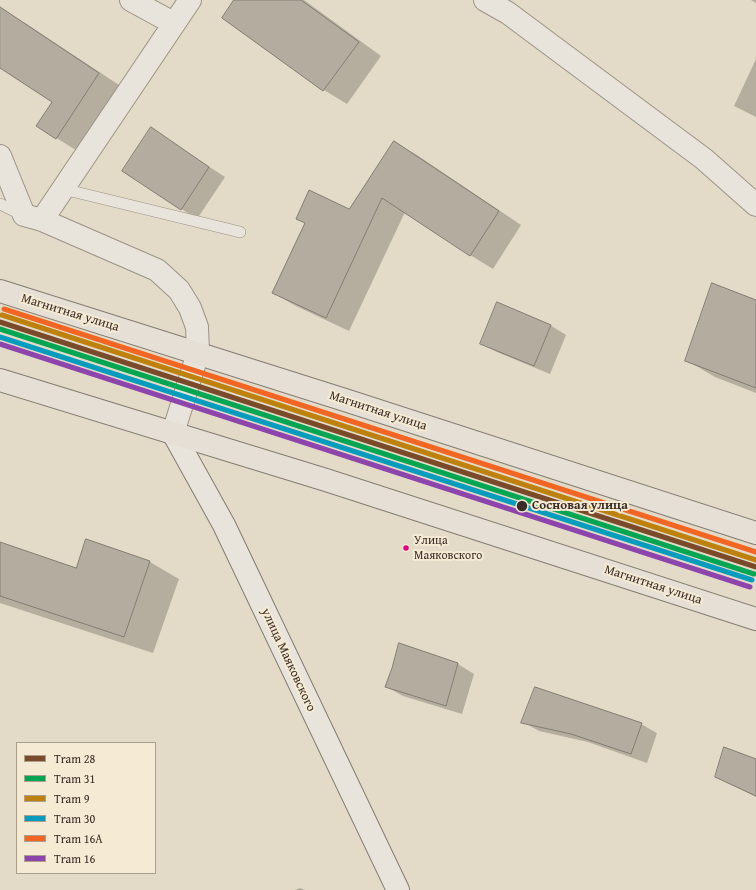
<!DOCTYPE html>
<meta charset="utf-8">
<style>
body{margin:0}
#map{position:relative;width:756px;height:890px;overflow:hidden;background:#e3dac7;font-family:"Gentium Book Plus",serif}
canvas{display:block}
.legend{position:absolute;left:16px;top:742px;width:140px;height:132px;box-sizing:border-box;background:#f5ead3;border:1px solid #aa9e8e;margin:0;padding:5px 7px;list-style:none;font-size:12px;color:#3a2c26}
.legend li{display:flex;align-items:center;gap:8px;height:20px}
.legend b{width:20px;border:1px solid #aa9e8e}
</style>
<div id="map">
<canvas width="756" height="890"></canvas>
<ul class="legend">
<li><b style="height:5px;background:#7a4b2a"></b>Tram 28</li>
<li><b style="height:5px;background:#00a651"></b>Tram 31</li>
<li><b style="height:5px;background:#be810b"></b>Tram 9</li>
<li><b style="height:5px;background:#069cbd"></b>Tram 30</li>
<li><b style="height:5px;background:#f26522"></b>Tram 16А</li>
<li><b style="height:5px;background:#8e44ad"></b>Tram 16</li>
</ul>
</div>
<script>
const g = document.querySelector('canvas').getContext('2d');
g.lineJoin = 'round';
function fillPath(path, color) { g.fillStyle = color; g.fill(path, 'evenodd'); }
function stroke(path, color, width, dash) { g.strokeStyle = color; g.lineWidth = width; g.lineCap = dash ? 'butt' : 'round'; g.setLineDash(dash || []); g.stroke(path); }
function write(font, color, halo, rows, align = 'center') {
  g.font = font + ' "Gentium Book Plus",serif'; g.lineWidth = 4; g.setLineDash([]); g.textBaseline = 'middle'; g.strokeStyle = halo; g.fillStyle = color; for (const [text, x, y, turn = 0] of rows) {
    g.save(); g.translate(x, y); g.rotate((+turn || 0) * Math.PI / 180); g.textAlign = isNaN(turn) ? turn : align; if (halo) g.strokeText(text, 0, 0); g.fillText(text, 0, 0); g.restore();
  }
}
fillPath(new Path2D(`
 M236,0H304L381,56L347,104L324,90L223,18Z
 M751,0H756V3Z
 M2,10L25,23L122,87L79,152L37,126L53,101L0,66V13Z
 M756,59V117L734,106Z
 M151,129L225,177L197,219L123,171Z
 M394,142L417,155L521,225L493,269L470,255L405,212L349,331L296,306L273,293L306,223L297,219L350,211Z
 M756,301V393L715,377L686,360Z
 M550,325L566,335L550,374L497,352L481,343Z
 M0,544L77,569L150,562L179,579L153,653L0,603Z
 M400,644L458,664L474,674L462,714L403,696L387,687Z
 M523,722L641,724L657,733L647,763L588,742L539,731Z
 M756,760V797L716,777Z
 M300,888L305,890H295Z`), '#0003');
const building = new Path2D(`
 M234,0H301L359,42L323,91L222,18Z
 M0,7L99,73L56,139L36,126L52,102L0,68Z
 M151,127L209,167L181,210L122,171Z
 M394,141L499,211L470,256L382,198L326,318L272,293L305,223L296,219L309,190L349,209Z
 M712,283L756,300V388L685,361Z
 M497,302L551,325L534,366L480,344Z
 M86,539L150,561L124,637L0,596V542L76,568Z
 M399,643L458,663L446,706L385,687L392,668Z
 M535,687L642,723L631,754L571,734L521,723Z
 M724,747L756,759V796L715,777Z`);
fillPath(building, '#b3ac9f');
stroke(building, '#837c72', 1);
const service = new Path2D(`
 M63,189L240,232
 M0,204L23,215`);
const minor = new Path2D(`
 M131,0L173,23
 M485,0L508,13L704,159L756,205
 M0,156L24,215L42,220L157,270L179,290L190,308L197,327L198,353L173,433
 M42,220L190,0`);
const secondary = new Path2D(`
 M173,433L224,525L398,890`);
const primary = new Path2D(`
 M0,291L348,401L756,533
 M0,380L326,480L756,619`);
stroke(service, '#9a9388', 12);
stroke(minor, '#9a9388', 24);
stroke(secondary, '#837c72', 24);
stroke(primary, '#837c72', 24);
stroke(service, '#e9e4db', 11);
stroke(minor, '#e9e4db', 22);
stroke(secondary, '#e9e4db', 22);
stroke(primary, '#e5dfd5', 22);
stroke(new Path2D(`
 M0,322L756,567`), '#7a4b2a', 5);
stroke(new Path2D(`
 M0,329L754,574`), '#00a651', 5);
stroke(new Path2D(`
 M2,315L756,560`), '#be810b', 5);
stroke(new Path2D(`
 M0,337L752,580`), '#069cbd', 5);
stroke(new Path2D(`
 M4,309L756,552`), '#f26522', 5);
stroke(new Path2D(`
 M0,344L750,587`), '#8e44ad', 5);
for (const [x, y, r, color] of [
 [522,506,6,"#3a2c26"],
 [406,548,3.5,"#e5007d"]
]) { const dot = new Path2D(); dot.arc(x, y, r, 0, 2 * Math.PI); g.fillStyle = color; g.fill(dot); stroke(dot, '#f5ead3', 1.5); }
write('12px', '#3a2c26', '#f5ead3', [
 ["Улица",414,541],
 ["Маяковского",414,556]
], 'left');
write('13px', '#3a2c26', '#f5ead3', [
 ["Магнитная улица",70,313,17],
 ["Магнитная улица",378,411,18],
 ["Магнитная улица",653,585,18],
 ["улица Маяковского",288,660,65]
]);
write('bold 13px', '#3a2c26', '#f5ead3', [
 ["Сосновая улица",532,506]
], 'left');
</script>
